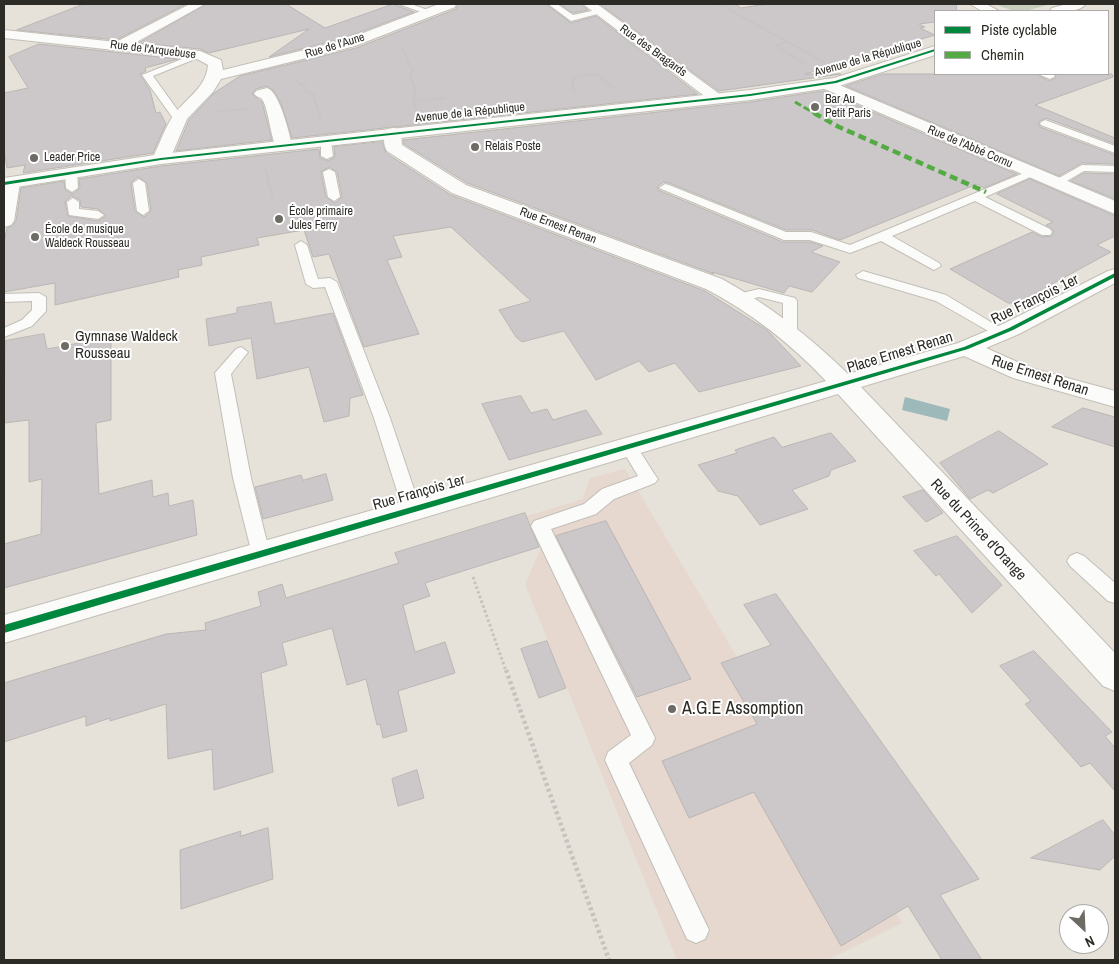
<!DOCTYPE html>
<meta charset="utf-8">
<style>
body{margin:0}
#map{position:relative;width:1119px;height:964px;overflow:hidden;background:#e6e2d9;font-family:"Archivo Narrow",sans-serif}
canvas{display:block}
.frame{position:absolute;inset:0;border:5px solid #2d2b25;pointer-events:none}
.legend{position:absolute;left:934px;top:10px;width:175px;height:65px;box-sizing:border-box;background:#fff;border:1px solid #abaaa8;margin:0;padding:6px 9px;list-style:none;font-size:15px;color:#2d2b25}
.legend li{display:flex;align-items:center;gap:10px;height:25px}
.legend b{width:25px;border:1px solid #abaaa8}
.north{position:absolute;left:1059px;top:904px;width:50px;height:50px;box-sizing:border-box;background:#fff;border:1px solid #abaaa8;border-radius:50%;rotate:155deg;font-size:14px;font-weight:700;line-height:20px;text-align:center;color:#2d2b25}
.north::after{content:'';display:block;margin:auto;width:18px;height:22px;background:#6e6b64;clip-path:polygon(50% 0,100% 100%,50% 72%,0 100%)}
</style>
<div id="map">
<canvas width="1119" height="964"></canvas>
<div class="frame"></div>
<ul class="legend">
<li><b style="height:6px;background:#00873e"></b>Piste cyclable</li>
<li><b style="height:6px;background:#54ab44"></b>Chemin</li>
</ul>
<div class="north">N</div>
</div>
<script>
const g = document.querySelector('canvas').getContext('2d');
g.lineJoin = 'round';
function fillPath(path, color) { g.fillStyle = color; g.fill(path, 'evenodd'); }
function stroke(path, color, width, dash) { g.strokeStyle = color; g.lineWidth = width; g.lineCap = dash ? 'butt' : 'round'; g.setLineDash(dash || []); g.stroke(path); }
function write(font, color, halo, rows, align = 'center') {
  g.font = font + ' "Archivo Narrow",sans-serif'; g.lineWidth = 4; g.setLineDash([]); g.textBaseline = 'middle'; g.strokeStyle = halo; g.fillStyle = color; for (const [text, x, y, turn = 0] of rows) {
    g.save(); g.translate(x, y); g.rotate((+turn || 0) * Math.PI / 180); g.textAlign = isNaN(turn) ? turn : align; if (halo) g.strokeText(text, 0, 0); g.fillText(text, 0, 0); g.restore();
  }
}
fillPath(new Path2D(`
 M625,469L737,657L902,923L827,960H677L525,584L542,546L527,516L583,499L590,478Z`), '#e6d7cf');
fillPath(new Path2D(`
 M996,4H1050C1027,11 1018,15 996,4Z`), '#c7cfbc');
fillPath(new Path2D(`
 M905,397L950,409L947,421L902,410Z`), '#9db9ba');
const building = new Path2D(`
 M84,4H186L116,40L17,30Z
 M207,4H286L325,28L393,4L414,12L344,38L269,57L309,29L209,53L200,49L139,43Z
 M458,4H546L571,23L596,16L698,94L292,138L281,103L273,90L267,86L256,89L252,94L262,102L272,140L176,151L189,120L214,93L240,76L356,48L456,9Z
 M560,4H581L588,10L573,13Z
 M600,4H735L741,8L767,4H956L957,11H935V22L919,24L925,27L920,28L935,35L805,74H841L719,91Z
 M39,44L178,59L145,68L146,71L140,74L150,90L156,113L160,112L166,124L153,153L23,173L25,165L7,168L4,151V93L28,88L9,57Z
 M883,74H1036L1049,81L1056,78L1055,74H1112L1113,77L1035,105L1115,138V144L1046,118L1038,122L1040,127L1115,155V164L1082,163L1059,176L846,86Z
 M824,91L1017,174L984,188L977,184L840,240L812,230H786L669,183L664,182L658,186V190L783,242H810L823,246L811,252L840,262L812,292L789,286L784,293L712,272L714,274L467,183L404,144L403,140L750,102Z
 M382,142L386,153L451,195L705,291L767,330L801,366L699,392L675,363L649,372L639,361L596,380L564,331L522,342L516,337L499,310L531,301L451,227L393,236L402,257L387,260L419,334L364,347L329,254L313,257L304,230L257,238L259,245L201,257L202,265L178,270L179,277L55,305V283L4,292V242L7,228L12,226L16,221L21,188L64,181L65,190L73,194L80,188L79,179L161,166L319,149L320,158L328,161L335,157L334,147ZM330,167L337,172L342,197L335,203L326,197L321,172ZM138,177L147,183L151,211L144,217L135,211L131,183ZM72,196L80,200L81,207L98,209L106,216L98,221L68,216L65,202Z
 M1084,173L1115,174V199L1071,181Z
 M1030,179L1115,216V236L1097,245L1111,252L1017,303H1008L950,269L1032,232L1042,237L1052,236L1054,231L1046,225L1053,222L997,194Z
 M271,302L275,324L333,313L363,395L350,398L349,416L324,422L309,367L257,379L251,338L209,346L206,319L237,313V308Z
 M44,334L47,349L111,337V420L96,423L99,494L152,480L153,497L168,493L169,506L193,500L197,535L4,588V544L41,534L42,479L29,482V420L4,423L5,341Z
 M521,396L531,413L547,409L553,420L586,410L602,434L509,460L482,404Z
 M1083,408L1115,417V447L1052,427Z
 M999,431L1048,464L993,493L988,490L970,499L940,463Z
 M831,433L856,461L831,470L829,476L792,490L808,509L760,525L738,496L718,491L698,465L737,453L735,450L774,437L782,447Z
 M326,474L333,500L263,519L255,487L301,475L303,480Z
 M923,490L943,513L926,522L903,497Z
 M525,513L539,547L425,583L430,596L403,605L415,652L445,642L455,673L398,691L407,731L383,738L380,724L377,725L366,679L347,685L332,628L282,643L287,665L261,673L273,772L214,790L212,749L168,759L166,704L110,721V718L86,726V716L4,742V683L166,634L206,630L205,623L261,606L258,592L282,584L286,598L399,563L395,553Z
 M606,521L691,679L637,697L556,536Z
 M957,536L1002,585L972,613L939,574L936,576L914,551Z
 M776,594L979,879L940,895L982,960H942L908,906L841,946L754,792L689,818L662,761L757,724L721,663L771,645L744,605Z
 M547,641L566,688L539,698L521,649Z
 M1034,651L1112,732L1105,736L1115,748V791L1090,763L1081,767L1025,704L1031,701L1000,666Z
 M417,770L424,798L398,806L392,779Z
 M1103,820L1115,835V856L1100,870L1031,858Z
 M268,828L273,879L181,909L180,850L241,831L240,836Z`);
fillPath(building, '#ccc7c9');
stroke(building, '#b9b6b4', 1);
const lane = new Path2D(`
 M399,4H411L433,12L429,15Z
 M548,4H557L573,15L601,9L605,12L571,21Z
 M197,53L205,55L153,76L184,119L183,121H175L142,75Z
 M1038,74H1053L1055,76L1050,79Z
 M1045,120L1115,146V153L1041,125L1040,123Z
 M326,137L331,140L333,156L327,159L321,156V140Z
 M1082,165L1115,166V172L1084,171L1060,185L1056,187L1050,183Z
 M329,169L335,172L340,197L334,201L328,197L323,172Z
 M71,170L77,173L78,188L72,192L66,188L65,173Z
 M1031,170L1037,173L1035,175L985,197L1050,229L1052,232L1050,235H1042L975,201L892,236L939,263L941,266L934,270L881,241L850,253L810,240H784L659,188L665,184L669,185L786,232H811L850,245Z
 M139,179L145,183L149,211L143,215L137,211L133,183Z
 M73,198L79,202V209L98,211L104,215L98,219L69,215L67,202Z
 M301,241L307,245L318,279L330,278L337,282L390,418L421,510L418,515L412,517L406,515L403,510L374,418L325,287L313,288L306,284L295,245Z
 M863,271L946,295L1009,333L1007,336H997L936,301L858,278L856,275Z
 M759,289L795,298L797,301V334L795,337H785L783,334V303L759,297L743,301L736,297L738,294Z
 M39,293L46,297V311L32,326L4,337V328L22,320L32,310V301L4,302V294Z
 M241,347L248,352L231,374L251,478L270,554L268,559L261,561L254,559L252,554L233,478L215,373L236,349Z
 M628,440L634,442L655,475L658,479L655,483L614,499L596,514L551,529L655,738L652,745L629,763L709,930L705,939L696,943L687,939L605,760L608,752L631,735L531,526L534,521L584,504L602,489L638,476L620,446L622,442Z
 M1077,553L1084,556L1115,583V603L1108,601L1070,566L1067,561L1070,556Z`);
const street = new Path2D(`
 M190,4H205L133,44L200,51L221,60L223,70L345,40L439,4H456L455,7L355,46L221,79L213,92L187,119L170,159L167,163H155L152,159C159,146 163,132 171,119C183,99 206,90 208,65L197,59L4,38V30L116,42Z
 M583,4H597L725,98L717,103L711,101Z
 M970,4H986L999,11H982Z
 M825,79L1115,201V214L820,87L817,84L820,81Z
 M267,88C279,91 289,132 292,145L289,149H277C271,140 268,104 261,98C258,97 256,96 254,94L256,91Z
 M393,128L399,129L401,133L402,145L466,185L722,279C769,305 809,336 848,374L958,343L1003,324L1108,271L1115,269V283L1019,334L986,348L1031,368L1115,391V407L1013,378L964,356L861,387L1115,653V691L1103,686L838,394L4,643V615L826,381C790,343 752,313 706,289L452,193L387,151C383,145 383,135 387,129Z
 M11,177L18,179L20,183L14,221L11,225L4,227V180Z`);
const secondary = new Path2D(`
 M1067,4H1086C1078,13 1062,12 1050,11L1052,8Z
 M935,46V55L836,87L750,100L161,164L4,189V178L161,154L750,90L834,78Z`);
stroke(lane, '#c2bfb8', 2);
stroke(street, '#c2bfb8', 2);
stroke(secondary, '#c2bfb8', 2);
stroke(new Path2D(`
 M719,4L826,63
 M787,41L776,46L807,65
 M401,46L413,71L410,74L416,92L413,98L416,110
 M296,78L300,85L303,84L307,92L313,94L321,120
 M576,92L572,88L574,77L597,74L613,88
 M414,101L445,98
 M218,111L247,109
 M265,169L273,198`), '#c4c3bf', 2, [1, 1]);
stroke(new Path2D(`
 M473,577L506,671`), '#c4c3bf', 3, [2.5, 2.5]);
stroke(new Path2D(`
 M506,670L609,960`), '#c4c3bf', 4.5, [3, 3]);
fillPath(lane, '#fbfbf9');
fillPath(street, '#fbfbf9');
fillPath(secondary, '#fbfbf9');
stroke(new Path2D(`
 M795,102L816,114`), '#54ab44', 3, [7, 3]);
stroke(new Path2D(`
 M814,113L839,127L986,192`), '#54ab44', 4.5, [8, 4.5]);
fillPath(new Path2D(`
 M935,49V51L836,83L750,96L161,160L4,185V182L161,158L750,94L835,81Z
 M1115,273V277L1013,330L968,349L4,633V625L964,347L1009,328Z`), '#00873e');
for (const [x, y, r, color] of [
 [815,107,5,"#6e6b64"],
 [475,147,5,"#6e6b64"],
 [34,158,5,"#6e6b64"],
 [279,219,5,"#6e6b64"],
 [35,237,5,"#6e6b64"],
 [65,346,5,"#6e6b64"],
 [672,709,5,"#6e6b64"]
]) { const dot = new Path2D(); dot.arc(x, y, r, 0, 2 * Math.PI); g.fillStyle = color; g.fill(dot); stroke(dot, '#fff', 2); }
write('12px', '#2d2b25', '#fff', [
 ["Rue de l'Aune",335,46,-17],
 ["Rue de l'Arquebuse",153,50,7],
 ["Rue des Bragards",653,51,36],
 ["Avenue de la République",868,58,-16],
 ["Avenue de la République",470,113,-6],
 ["Rue de l'Abbé Cornu",970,147,23],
 ["Rue Ernest Renan",558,226,21]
]);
write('12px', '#2d2b25', '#fff', [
 ["Bar Au",825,100],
 ["Petit Paris",825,114],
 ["Relais Poste",485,147],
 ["Leader Price",44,158],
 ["École primaire",289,212],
 ["Jules Ferry",289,226],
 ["École de musique",45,230],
 ["Waldeck Rousseau",45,244]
], 'left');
write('15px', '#2d2b25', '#fff', [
 ["Rue François 1er",1035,300,-26],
 ["Place Ernest Renan",900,353,-17],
 ["Rue Ernest Renan",1040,376,18],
 ["Rue François 1er",419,493,-16],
 ["Rue du Prince d'Orange",978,530,47]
]);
write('15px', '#2d2b25', '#fff', [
 ["Gymnase Waldeck",75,337],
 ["Rousseau",75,354]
], 'left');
write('18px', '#2d2b25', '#fff', [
 ["A.G.E Assomption",682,709]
], 'left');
</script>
